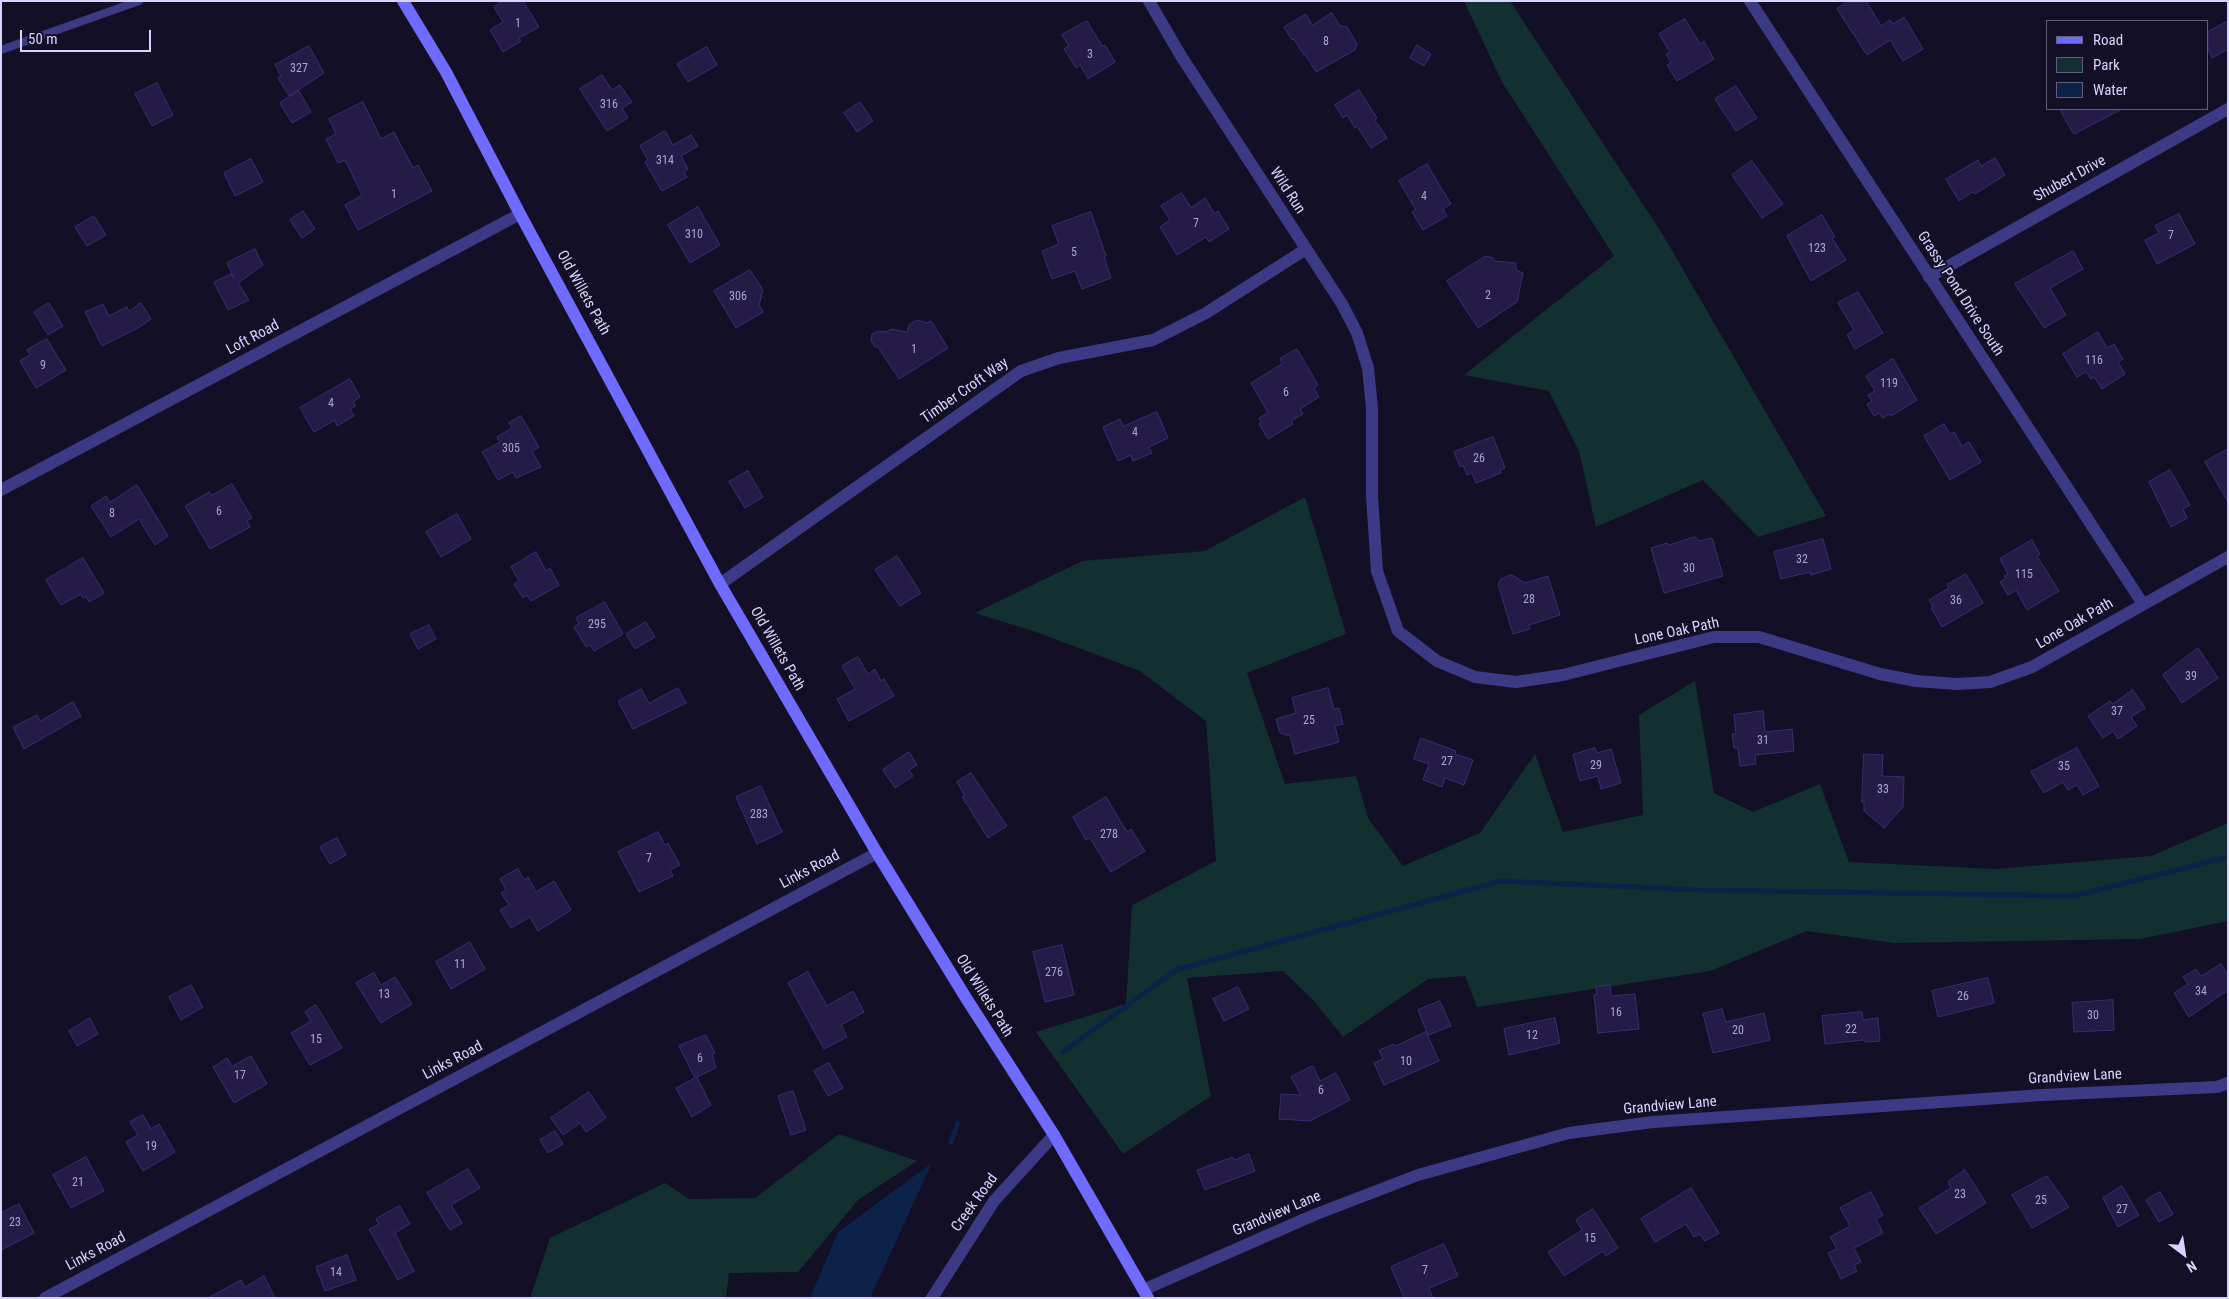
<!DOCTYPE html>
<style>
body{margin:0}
#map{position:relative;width:2229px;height:1299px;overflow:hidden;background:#130f26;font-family:"Roboto Condensed",sans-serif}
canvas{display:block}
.frame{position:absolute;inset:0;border:2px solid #d9d4ff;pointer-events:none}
.legend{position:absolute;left:2046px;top:20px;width:162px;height:90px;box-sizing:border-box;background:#130f26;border:1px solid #625e7d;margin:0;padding:6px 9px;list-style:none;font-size:15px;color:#d9d4ff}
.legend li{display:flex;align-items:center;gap:10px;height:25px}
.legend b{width:25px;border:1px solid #625e7d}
.north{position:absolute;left:2159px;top:1229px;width:50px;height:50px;-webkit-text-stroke:4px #130f26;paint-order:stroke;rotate:149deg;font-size:14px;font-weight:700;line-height:20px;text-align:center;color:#d9d4ff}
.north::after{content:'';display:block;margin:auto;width:18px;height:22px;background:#d9d4ff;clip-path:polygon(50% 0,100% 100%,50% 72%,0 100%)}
.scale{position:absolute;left:20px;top:30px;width:131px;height:22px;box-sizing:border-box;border:2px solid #d9d4ff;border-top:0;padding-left:6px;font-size:15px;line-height:18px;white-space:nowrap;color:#d9d4ff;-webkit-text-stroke:4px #130f26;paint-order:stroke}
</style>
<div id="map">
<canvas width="2229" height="1299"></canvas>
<div class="frame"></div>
<ul class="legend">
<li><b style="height:6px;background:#6f6bff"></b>Road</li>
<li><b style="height:14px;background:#12302f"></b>Park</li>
<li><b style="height:14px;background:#0c2248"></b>Water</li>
</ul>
<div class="north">N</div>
<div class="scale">50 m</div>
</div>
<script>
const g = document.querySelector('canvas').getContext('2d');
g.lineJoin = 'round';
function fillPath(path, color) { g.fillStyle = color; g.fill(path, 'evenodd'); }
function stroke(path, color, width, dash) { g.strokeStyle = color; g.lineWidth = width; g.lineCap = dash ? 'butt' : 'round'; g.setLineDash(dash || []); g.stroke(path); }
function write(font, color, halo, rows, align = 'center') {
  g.font = font + ' "Roboto Condensed",sans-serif'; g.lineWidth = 4; g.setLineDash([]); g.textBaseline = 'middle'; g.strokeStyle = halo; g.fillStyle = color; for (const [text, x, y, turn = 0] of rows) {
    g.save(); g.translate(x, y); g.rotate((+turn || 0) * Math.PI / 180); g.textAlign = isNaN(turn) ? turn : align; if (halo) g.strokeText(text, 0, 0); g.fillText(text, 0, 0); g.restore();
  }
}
fillPath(new Path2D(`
 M1464,1H1510L1663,235L1826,516L1758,537L1703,480L1596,527L1579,451L1549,391L1464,375L1614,256L1502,82Z
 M1305,497L1346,634L1247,673L1285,784L1356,776L1368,818L1403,866L1480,833L1535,754L1563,832L1643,815L1639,715L1695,681L1714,793L1753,812L1820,784L1849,862L1996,869L2151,856L2228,823V921L2140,939L1894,943L1807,931L1710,971L1477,1007L1465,976L1428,979L1343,1037L1314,1001L1283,971L1187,978L1211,1096L1123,1154L1036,1032L1126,1004L1132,905L1216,861L1206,721L1140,671L1039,633L975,613L1082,561L1205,551Z
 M839,1134L917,1161L858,1200L798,1272L729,1273L726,1298H530L550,1238L665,1183L689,1199L755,1198Z`), '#12302f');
fillPath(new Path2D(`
 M932,1163L870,1298H810L838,1232Z`), '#0c2248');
stroke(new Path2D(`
 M1063,1052L1176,970L1501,881L1700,890L2074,896L2228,857
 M951,1142L958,1123`), '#0c2248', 5);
const building = new Path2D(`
 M503,1H523L539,27L519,38L521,41L503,52L490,30L503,22L494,7Z
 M1849,1H1866L1881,26L1890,20L1893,24L1904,17L1923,49L1903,61L1890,40L1867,55L1837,9Z
 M1332,13L1340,26L1347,27L1357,44L1355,50L1316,72L1305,54L1304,55L1294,39L1292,40L1284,27L1306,14L1312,25Z
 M1685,19L1700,44L1704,41L1714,59L1677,81L1667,65L1671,63L1666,54L1670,52L1659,34Z
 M1087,21L1102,46L1105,45L1115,62L1088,79L1080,65L1076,68L1064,49L1069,46L1062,35Z
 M2228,21V49L2212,58L2208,49V32Z
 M1417,45L1431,54L1424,66L1410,58Z
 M309,46L324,73L289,96L278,78L281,76L275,65Z
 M707,47L717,65L688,82L677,64Z
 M602,75L612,90L620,85L632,102L622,108L628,118L607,131L580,89Z
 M157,83L173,115L152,126L135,94Z
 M1736,86L1757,118L1736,131L1715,99Z
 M1359,90L1377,118L1375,120L1387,138L1371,148L1357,126L1355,128L1347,115L1343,118L1335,105Z
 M299,91L311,112L292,123L280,103Z
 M363,102L381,139L394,132L413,168L418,165L432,191L358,230L345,205L362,195L345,160L338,163L326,139L336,134L329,119Z
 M860,102L873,121L857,132L844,113Z
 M2060,109H2122L2074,134Z
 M665,131L673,145L691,135L698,146L681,156L688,169L684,172L687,177L662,191L645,162L648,160L640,146Z
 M1995,158L2005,175L1975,194L1973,192L1959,201L1946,179L1978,160L1981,166Z
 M251,159L263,182L235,196L224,173Z
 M1752,161L1783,204L1762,218L1732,175Z
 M1427,164L1451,204L1443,209L1447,216L1423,230L1412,212L1416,210L1399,181Z
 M1182,193L1191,208L1205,198L1214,213L1218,211L1229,229L1209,242L1206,237L1177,255L1160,227L1170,220L1161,206Z
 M698,207L720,245L690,263L668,225Z
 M303,211L315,229L302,238L290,220Z
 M1091,212L1106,256L1104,257L1111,278L1082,289L1075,271L1052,279L1042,251L1059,244L1052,226Z
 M2179,214L2195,244L2157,264L2145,240L2159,233L2155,226Z
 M1822,215L1835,237L1832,238L1846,260L1811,281L1787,236Z
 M94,216L106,235L87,246L75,227Z
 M255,249L263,265L238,283L249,300L228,310L214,282L231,274L234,278L227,263Z
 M2073,251L2083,269L2050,288L2066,315L2044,328L2015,284Z
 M1486,256L1493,258L1495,261L1516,263V270L1523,273L1517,302L1478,328L1447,281Z
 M750,270L763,290L759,305L763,312L736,328L714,291Z
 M1858,292L1883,333L1855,349L1847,335L1854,330L1838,303Z
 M49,303L63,326L48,335L34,312Z
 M141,303L151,319L138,328L102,346L85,312L103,304L109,316L127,307L129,311Z
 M917,320L927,323L931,321L948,348L899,379L878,347H875L871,341L872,334L878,331L887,332L891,329L907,332L909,325Z
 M2098,332L2107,348L2114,344L2123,359L2118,362L2125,374L2102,389L2094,377L2091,379L2086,372L2077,377L2063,354Z
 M47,339L66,370L36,388L20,361L30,355L27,350Z
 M1297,349L1318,385L1314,388L1319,397L1300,409L1303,414L1291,421L1293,424L1268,439L1259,424L1261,423L1259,418L1268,413L1251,383L1282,364L1280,359Z
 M1893,359L1917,400L1891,416L1890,414L1882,418L1880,413L1874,416L1867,404L1872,401L1868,395L1875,391L1866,376Z
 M350,379L360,397L353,402L356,406L350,409L354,416L337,426L335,420L314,432L300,408Z
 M1157,412L1168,438L1149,447L1152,453L1133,461L1131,455L1118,461L1103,427L1120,419L1123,426Z
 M521,416L539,447L532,451L541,467L516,478L513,472L498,480L482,452L500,442L497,437L512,428L509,423Z
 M1944,424L1950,434L1954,432L1962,446L1969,442L1981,462L1950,480L1924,436Z
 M1493,437L1505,468L1500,470L1501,473L1476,483L1472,473L1467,475L1463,465L1460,467L1454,452Z
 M2228,449V502L2205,462Z
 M2170,470L2190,505L2183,509L2187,518L2171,527L2149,482Z
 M748,471L763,497L745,508L729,482Z
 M232,484L252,518L247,521L250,527L210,549L185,506L209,492L212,495Z
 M137,485L168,536L155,545L139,519L111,537L91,506L106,496L110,502Z
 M457,514L471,539L441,557L426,532Z
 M1695,537L1700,541L1712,538L1723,576L1664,593L1651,548L1667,543L1668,545Z
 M1823,539L1831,569L1811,575L1810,572L1781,579L1774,552Z
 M2032,540L2040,554L2037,556L2059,591L2027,610L2016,590L2008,595L2000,582L2006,578L2004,576L2008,574L2000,559Z
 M536,552L546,571L550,568L559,585L531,601L527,595L523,598L514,584L519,581L511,567Z
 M897,556L921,593L900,606L875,570Z
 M83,558L104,593L89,602L86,596L83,598L81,594L61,605L46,580Z
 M1966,574L1983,603L1942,627L1931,608L1933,607L1929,600L1949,588L1947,585Z
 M1512,575L1525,583L1548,576L1560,615L1529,625L1530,629L1513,634L1498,584L1501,579Z
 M605,602L623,634L594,651L590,645L586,647L574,627L579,624L576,618Z
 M646,622L655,637L635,649L626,634Z
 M429,625L436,639L418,649L410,634Z
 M2198,648L2218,678L2182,703L2163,675Z
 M858,657L868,674L875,669L881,681L884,679L894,696L849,721L837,699L855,689L842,666Z
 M678,688L686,703L633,729L618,701L641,689L649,703Z
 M1328,688L1334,709L1339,708L1343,724L1335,726L1339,742L1295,754L1290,736L1280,733L1276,719L1296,713L1292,698Z
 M2133,690L2145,708L2131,717L2137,726L2118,739L2113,731L2103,738L2088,716L2110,701L2112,704Z
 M73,702L81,716L24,749L13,727L37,715L40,721Z
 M1763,711L1765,732L1792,729L1794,751L1755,755L1756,764L1740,766L1738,748H1734L1732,734H1736L1734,715Z
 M1421,738L1456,751L1455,754L1473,760L1464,785L1445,778L1442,787L1423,780L1429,764L1414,759Z
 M1595,748L1597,753L1611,749L1621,783L1601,789L1598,776L1580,781L1573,755Z
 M2077,748L2099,786L2083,795L2077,785L2068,790L2063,782L2044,793L2031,772Z
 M909,752L917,765L909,770L913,776L895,788L883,770Z
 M1864,754L1883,755L1882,776L1904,777L1903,807L1884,828L1864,811V802H1862Z
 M971,773L1007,826L988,838L962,797L965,796L957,782Z
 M761,786L782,832L757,844L736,797Z
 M1106,797L1127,832L1131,829L1145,851L1111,872L1090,838L1086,840L1073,817Z
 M658,832L665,845L668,843L680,865L670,870L673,876L639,892L618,852Z
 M337,838L346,855L330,864L320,847Z
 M518,869L524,880L528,877L536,892L554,881L571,910L538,931L530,917L511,928L500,910L509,905L501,893L506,890L500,879Z
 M470,942L485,969L451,989L436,962Z
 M1062,945L1074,995L1045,1002L1033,952Z
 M2221,964L2228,975V990L2189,1017L2174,993L2188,984L2183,977L2196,969L2201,976Z
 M808,972L827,1006L853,991L864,1012L841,1025L847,1037L824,1049L788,983Z
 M374,973L381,985L395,977L412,1004L381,1023L356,983Z
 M1988,978L1994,1003L1938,1017L1932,991Z
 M191,985L203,1007L181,1020L169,997Z
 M1610,985L1611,996L1635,994L1639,1029L1598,1033L1594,995L1597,994L1596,987Z
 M1238,987L1249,1009L1224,1021L1213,999Z
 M2113,1000L2114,1030L2074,1032L2072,1003Z
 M1440,1001L1451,1026L1428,1035L1418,1010Z
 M316,1005L342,1048L310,1065L291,1033L311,1021L305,1012Z
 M1722,1009L1726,1022L1764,1013L1770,1040L1713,1053L1703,1014Z
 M1862,1012L1863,1020L1878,1018L1880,1041L1865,1042L1864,1040L1825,1044L1822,1016Z
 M90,1018L98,1034L77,1046L69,1031Z
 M1555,1018L1560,1043L1509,1055L1504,1029Z
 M1426,1032L1439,1061L1384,1085L1374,1063L1383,1059L1379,1050L1394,1044L1395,1046Z
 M706,1035L715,1053L712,1054L716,1068L697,1077L711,1105L692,1117L676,1088L695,1078L679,1046Z
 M251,1056L267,1084L234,1103L213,1067L227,1058L232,1066Z
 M829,1063L843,1088L828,1096L814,1071Z
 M1313,1066L1320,1081L1336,1073L1350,1100L1310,1121L1279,1119L1281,1094L1301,1095L1291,1077Z
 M793,1091L806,1130L791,1135L778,1096Z
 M589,1092L606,1118L586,1132L580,1123L563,1135L551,1118Z
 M143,1115L151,1129L159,1124L175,1152L143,1171L126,1142L138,1135L130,1122Z
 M555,1131L563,1144L548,1153L540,1140Z
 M1249,1154L1255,1171L1205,1190L1197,1170L1233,1157L1234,1160Z
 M86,1157L104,1191L71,1208L53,1175Z
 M468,1169L480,1188L451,1205L462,1223L450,1230L427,1193Z
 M1965,1170L1986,1203L1936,1234L1919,1208L1951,1188L1948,1182Z
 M2047,1176L2069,1207L2032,1228L2012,1195Z
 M2122,1186L2139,1215L2118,1227L2103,1198Z
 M1691,1188L1719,1233L1705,1241L1700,1234L1694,1237L1686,1224L1655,1242L1641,1219Z
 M1871,1192L1883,1215L1876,1219L1883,1233L1854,1248L1861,1262L1854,1265L1857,1271L1841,1279L1828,1253L1837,1249L1830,1237L1850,1226L1840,1208Z
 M2160,1192L2173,1214L2159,1222L2146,1200Z
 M19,1204L34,1233L1,1250V1213Z
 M400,1206L410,1224L395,1233L414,1271L398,1280L369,1229L379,1224L376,1219Z
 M1593,1209L1618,1248L1606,1256L1603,1251L1564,1276L1548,1252L1582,1230L1576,1220Z
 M1444,1244L1458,1276L1429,1288L1433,1298H1404L1391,1267Z
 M347,1255L356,1280L325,1291L316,1267Z
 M264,1276L275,1298H208L241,1280L245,1287Z`);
fillPath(building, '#241b47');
stroke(building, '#3b2d73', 1);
stroke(new Path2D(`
 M1,50L139,1`), '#3d3a85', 8);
stroke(new Path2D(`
 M1149,1L1181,56L1342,304L1357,333L1368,368L1372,408V496L1377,571L1398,631L1437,661L1475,677L1516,682L1563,675L1714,637H1759L1880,674L1916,681L1957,684L1990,682L2032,667L2228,557
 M1750,1L2143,604
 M1929,277L2228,109
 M1,490L520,214
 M720,584L1021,371L1059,358L1153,340L1206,313L1306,249
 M1143,1290L1314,1215L1418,1175L1569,1133L1653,1122L2042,1095L2217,1087L2228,1083
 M45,1298L877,853
 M932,1298L994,1201L1054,1135`), '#3d3a85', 12);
stroke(new Path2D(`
 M403,1L446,72L520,214L720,584L877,853L966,998L1054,1135L1148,1298`), '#6f6bff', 12);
write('12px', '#aca6d1', null, [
 ["1",518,24],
 ["8",1326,42],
 ["3",1090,55],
 ["327",299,69],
 ["316",609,105],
 ["314",665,161],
 ["1",394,195],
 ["4",1424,197],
 ["7",1196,224],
 ["310",694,235],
 ["7",2171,236],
 ["123",1817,249],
 ["5",1074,253],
 ["2",1488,296],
 ["306",738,297],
 ["1",914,350],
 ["116",2094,361],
 ["9",43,366],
 ["119",1889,384],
 ["6",1286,393],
 ["4",331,404],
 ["4",1135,433],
 ["305",511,449],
 ["26",1479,459],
 ["6",219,512],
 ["8",112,514],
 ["32",1802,560],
 ["30",1689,569],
 ["115",2024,575],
 ["28",1529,600],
 ["36",1956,601],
 ["295",597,625],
 ["39",2191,677],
 ["37",2117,712],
 ["25",1309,721],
 ["31",1763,741],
 ["27",1447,762],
 ["29",1596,766],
 ["35",2064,767],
 ["33",1883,790],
 ["283",759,815],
 ["278",1109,835],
 ["7",649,859],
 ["11",460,965],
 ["276",1054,973],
 ["34",2201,992],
 ["13",384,995],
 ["26",1963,997],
 ["16",1616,1013],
 ["30",2093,1016],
 ["22",1851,1030],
 ["20",1738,1031],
 ["12",1532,1036],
 ["15",316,1040],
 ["6",700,1059],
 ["10",1406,1062],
 ["17",240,1076],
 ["6",1321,1091],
 ["19",151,1147],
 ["21",78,1183],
 ["23",1960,1195],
 ["25",2041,1201],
 ["27",2122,1210],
 ["23",15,1223],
 ["15",1590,1239],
 ["7",1425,1271],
 ["14",336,1273]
]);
write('15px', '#d9d4ff', '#130f26', [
 ["Shubert Drive",2070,179,-29],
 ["Wild Run",1287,191,57],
 ["Old Willets Path",583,293,61],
 ["Grassy Pond Drive South",1960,294,57],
 ["Loft Road",253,338,-28],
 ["Timber Croft Way",965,391,-35],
 ["Lone Oak Path",2075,624,-30],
 ["Lone Oak Path",1677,632,-12],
 ["Old Willets Path",777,649,60],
 ["Links Road",810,870,-28],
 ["Old Willets Path",984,996,58],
 ["Links Road",453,1061,-28],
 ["Grandview Lane",2075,1077,-3],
 ["Grandview Lane",1670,1106,-5],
 ["Creek Road",975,1203,-54],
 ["Grandview Lane",1277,1214,-23],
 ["Links Road",96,1252,-28]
]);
</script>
